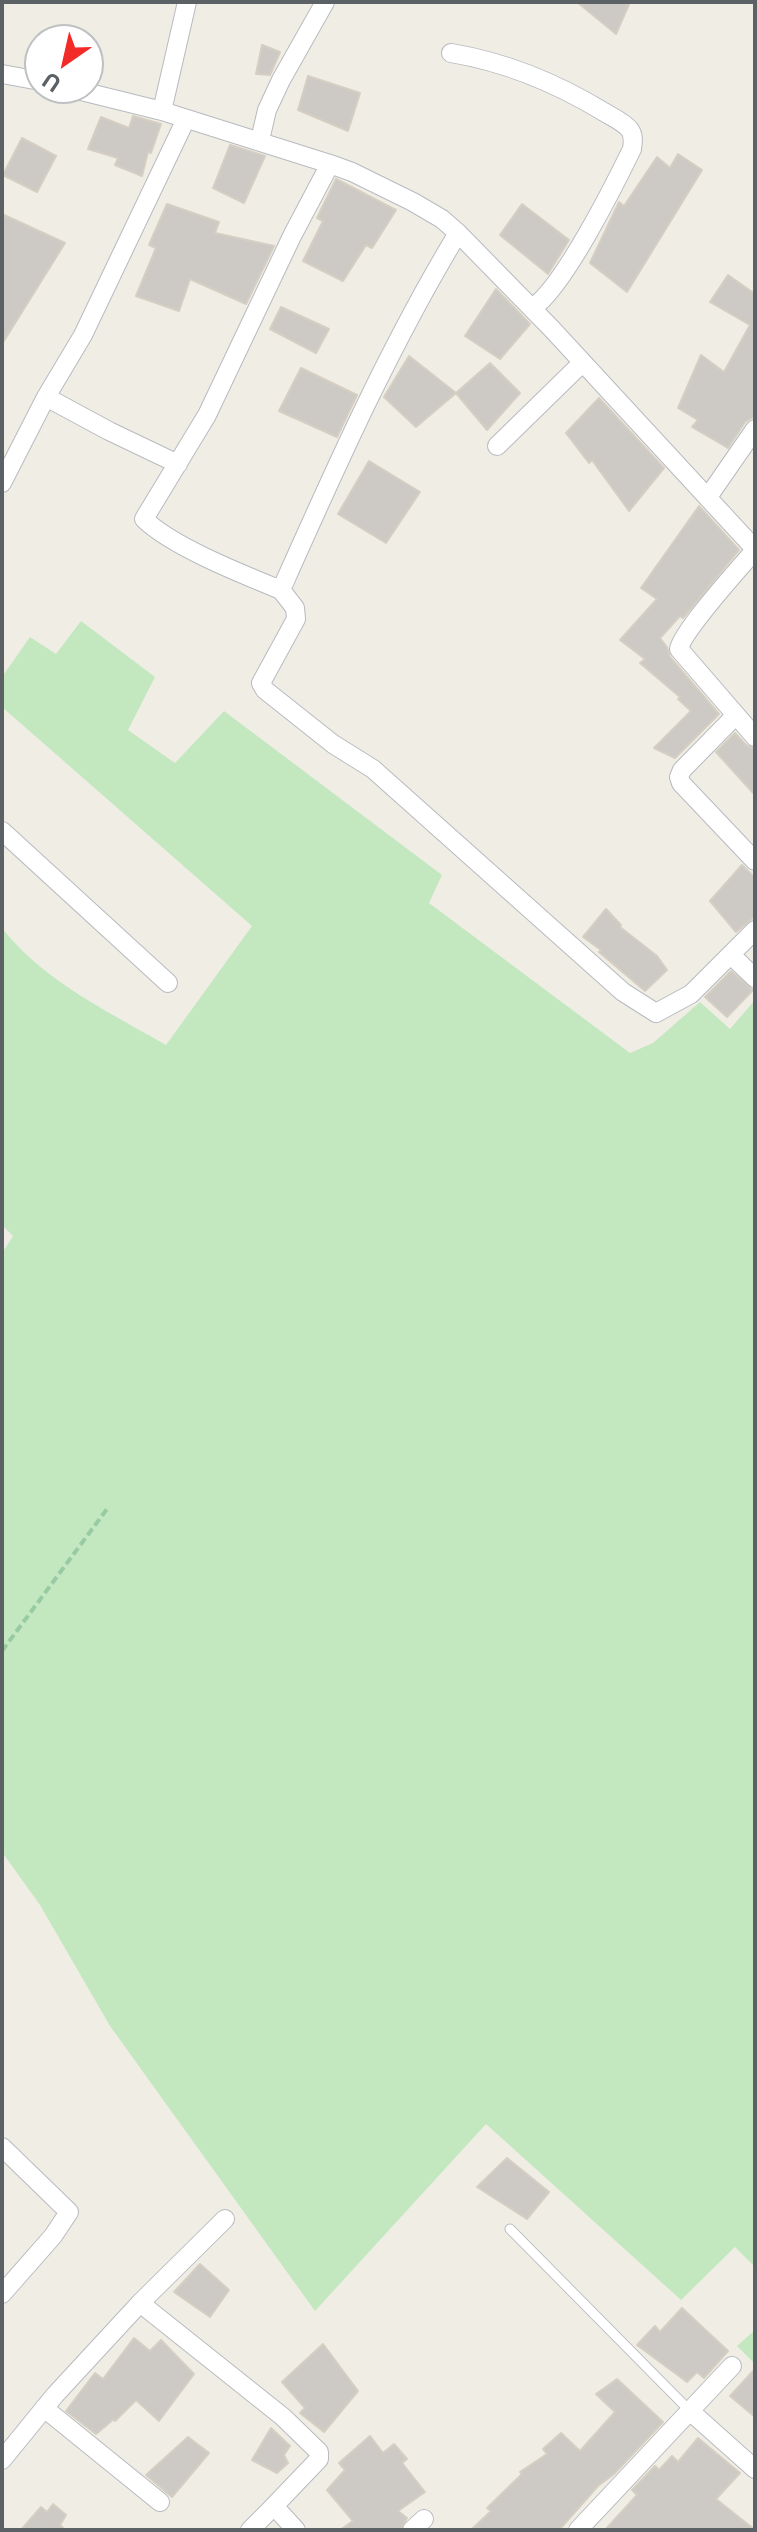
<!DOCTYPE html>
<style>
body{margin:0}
#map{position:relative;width:757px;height:2532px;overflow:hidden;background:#f0ede5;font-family:Inter,sans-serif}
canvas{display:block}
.frame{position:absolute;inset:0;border:4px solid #5c6166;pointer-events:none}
.north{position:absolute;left:24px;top:24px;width:80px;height:80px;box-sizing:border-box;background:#fff;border:2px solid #bec0c2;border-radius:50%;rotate:214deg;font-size:22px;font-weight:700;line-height:32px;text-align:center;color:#5c6166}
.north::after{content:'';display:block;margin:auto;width:28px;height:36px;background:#f22a28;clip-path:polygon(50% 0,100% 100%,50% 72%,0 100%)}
</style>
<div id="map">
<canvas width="757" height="2532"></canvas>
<div class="frame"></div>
<div class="north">U</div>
</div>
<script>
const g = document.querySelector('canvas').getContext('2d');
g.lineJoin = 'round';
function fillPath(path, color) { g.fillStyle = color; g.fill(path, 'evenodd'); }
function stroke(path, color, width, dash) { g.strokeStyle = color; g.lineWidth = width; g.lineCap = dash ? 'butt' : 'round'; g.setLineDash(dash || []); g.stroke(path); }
fillPath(new Path2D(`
 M81,621L155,677L128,730L175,763L224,711L442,875L429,903L630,1053L653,1043L700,1002L730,1029L755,1000V2267L735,2247L681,2300L486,2124L315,2311L110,2026L40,1905L2,1852V1253L13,1236L2,1225V928C42,980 109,1012 166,1045L252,926L2,707V677L30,637L56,654Z
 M755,2330V2364L737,2346Z`), '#c3e8c0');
const building = new Path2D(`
 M577,2H630L616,34Z
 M262,45L280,52L270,75L256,74Z
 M308,76L360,93L348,131L298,110Z
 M133,116L161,124L151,153L148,152L142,176L115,165L118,158L88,149L101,117L129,128Z
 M22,138L56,156L37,192L3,175Z
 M230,145L265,156L244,203L213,188Z
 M678,154L702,170L627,292L590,263L619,202L624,206L657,157L670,168Z
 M336,179L396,210L372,248L366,245L343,281L303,261L323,221L317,218Z
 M167,204L219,222L215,233L274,246L246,304L190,279L179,311L136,296L156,248L149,245Z
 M522,204L569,240L548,274L500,235Z
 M2,214L65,243L2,344Z
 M728,275L755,294V416L745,422L728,448L692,427L698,420L678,408L701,355L724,372L750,325L710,302Z
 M496,289L530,324L500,359L465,336Z
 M281,307L329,329L316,353L270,329Z
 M409,356L456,393L416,427L384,397Z
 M490,363L520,393L487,430L456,393Z
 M301,368L357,395L337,437L279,411Z
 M599,398L664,468L629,511L592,460L589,463L566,433Z
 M369,461L420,492L386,543L338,514Z
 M699,506L739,550L683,618L680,616L660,638L667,647L670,657L719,714L675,758L654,748L691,711L678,699L680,697L640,663L645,659L620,640L657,599L641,588Z
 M735,733L746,745L755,749V795L716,752Z
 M742,865L755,878V916L736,932L710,901Z
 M606,909L621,925L620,927L657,956L667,970L645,991L599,952L601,950L583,937Z
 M731,971L753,990L727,1017L705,997Z
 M507,2158L549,2192L527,2219L477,2187Z
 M200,2264L229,2290L210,2317L174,2292Z
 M682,2308L728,2351L704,2378L697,2372L687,2382L637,2345L655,2326L660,2332Z
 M134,2338L150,2351L161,2340L194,2374L159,2421L136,2400L115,2421L114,2419L96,2434L66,2411L95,2373L103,2379Z
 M323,2344L358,2391L324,2432L300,2413L305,2408L282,2382Z
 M755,2369V2417L730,2396Z
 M617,2379L663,2422L614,2474L598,2486L559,2530H471L491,2511L487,2508L522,2474L520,2472L547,2454L543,2449L561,2433L580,2451L615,2412L596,2394Z
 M271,2428L290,2446L284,2455L288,2463L277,2473L252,2460Z
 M370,2436L383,2453L394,2444L407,2459L402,2463L425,2492L398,2511L407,2518L400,2530H340L353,2521L327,2490L345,2470L339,2463Z
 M188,2437L209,2453L172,2497L146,2475Z
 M698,2438L740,2473L716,2499L755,2530H605L637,2495L632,2490L655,2466L659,2470L672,2456L678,2462Z
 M53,2504L66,2515L60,2525L65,2530H21L41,2507L47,2512Z`);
fillPath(building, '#cdc9c4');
stroke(building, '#d5cec3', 2);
const lane = new Path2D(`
 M510,2229L691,2412`);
const street = new Path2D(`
 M451,53C505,62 558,84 604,112C612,117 624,122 630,130C634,136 633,142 632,149C615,184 562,290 532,308
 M2,74L40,81
 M69,88L162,111L330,164L352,172L413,202L442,219L458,233L551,328L755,549
 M162,111L187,2
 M260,140L267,110L281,80L325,2
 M458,233C389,347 335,469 281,590L295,608L296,619L261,683L265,690L333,744L373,769L623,992L656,1013L691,994L755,930
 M46,397L109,431L178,464
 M497,446L582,363
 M2,483L46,397L83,335L186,119
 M708,497L755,429
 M755,550C739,569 683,630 679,649L755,737
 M281,590C244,575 171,546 144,519L207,415L292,236L330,164
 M735,716L682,770L679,777L681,783L755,861
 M2,831L168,983
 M731,955L755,978
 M2,2147L69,2212L53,2236L2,2294
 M140,2303L225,2219
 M44,2408L160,2502
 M691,2412L755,2469
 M2,2460L55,2395L140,2303L283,2417L319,2452V2459L274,2506
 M250,2530L274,2506L296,2530
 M412,2530L424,2519
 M578,2530L732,2366`);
stroke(lane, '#b7bbbf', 11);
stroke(street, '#b7bbbf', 20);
stroke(new Path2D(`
 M2,1651L107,1509`), '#98caa3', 4, [8, 4]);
stroke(lane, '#fff', 9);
stroke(street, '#fff', 18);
</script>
